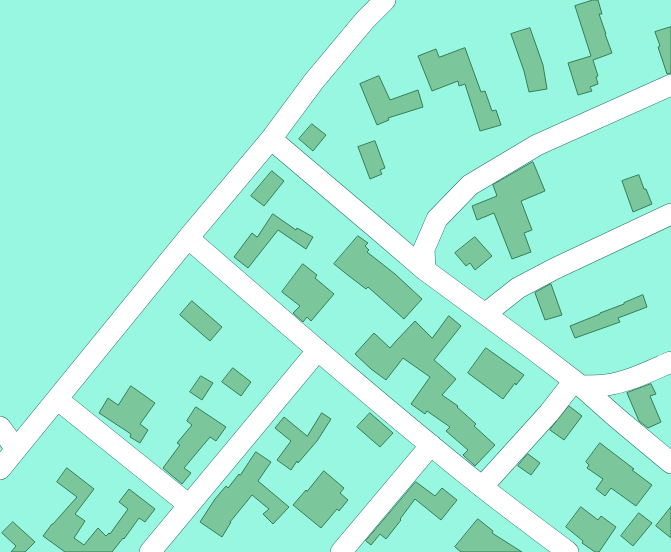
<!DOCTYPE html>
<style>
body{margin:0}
canvas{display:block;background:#97f7e1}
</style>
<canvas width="671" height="552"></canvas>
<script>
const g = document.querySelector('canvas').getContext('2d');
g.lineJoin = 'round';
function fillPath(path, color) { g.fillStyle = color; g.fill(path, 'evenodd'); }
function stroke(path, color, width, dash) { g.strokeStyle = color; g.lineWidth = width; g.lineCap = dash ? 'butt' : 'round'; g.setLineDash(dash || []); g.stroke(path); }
const building = new Path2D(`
 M593,0H598L602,14H599L606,34H605L612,53L593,60L598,76L596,77L598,84L590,87L592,91L578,95L568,63L591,56L575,6Z
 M671,27V73L667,74L658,47L660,46L655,32Z
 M530,28L543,65L547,89L529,92L524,71L511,34Z
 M465,48L481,92L485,91L492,111L496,110L501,125L480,131L465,84L459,86L458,81L432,91L418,56L436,49L439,57Z
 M379,76L390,100L418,90L423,107L388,118L389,120L377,125L360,84Z
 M312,124L326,135L313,151L299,139Z
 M375,141L385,168L380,170L382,174L370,179L358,147Z
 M533,162L545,191L521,201L532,230L524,233L531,252L512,259L494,213L477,220L472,206L497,196L493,185Z
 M272,171L284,181L264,206L251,196Z
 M639,175L644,189H646L652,204L633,212L622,181Z
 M273,214L296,230L297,228L313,237L306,249L278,230L248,268L234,257L252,233L257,237Z
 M358,236L368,243L365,246L369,250L367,252L395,274L422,299L404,319L368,287L366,289L349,276L334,264Z
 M475,237L492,256L475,270L470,263L466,266L455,253Z
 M303,264L317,275L315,278L334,294L311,321L307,317L303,322L293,313L300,306L282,292Z
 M551,284L562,315L545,320L535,293Z
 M643,295L647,307L618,318L620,322L575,338L570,326L600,314V313L624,304V303Z
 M192,301L222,327L210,341L180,315Z
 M449,316L461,326L434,360L456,379L442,395L458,406L457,407L476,424L474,426L495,445L475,466L463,455L468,450L446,431L450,427L427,411L425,414L411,404L430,377L403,358L386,380L371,369L355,354L374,333L390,348L396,341L415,321L432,338Z
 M486,348L524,375L516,385L515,383L503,399L468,373Z
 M233,368L251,382L241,396L222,382Z
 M201,376L213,383L202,400L190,392Z
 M651,384L656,394L650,396L661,422L648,428L639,421L627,393Z
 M131,386L155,403L140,424L148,430L140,443L130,437L131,434L99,413L108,398L118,405Z
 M569,406L582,416L564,440L550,430Z
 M196,407L226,427L216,441L210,437L184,468L191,473L182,484L163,468L180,445L177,443L192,425L187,421Z
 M322,413L331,419L317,441L298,463L297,461L291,470L277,460L291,441L275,428L284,417L307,436Z
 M370,413L393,433L380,447L357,427Z
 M600,443L634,469L632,470L652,485L636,506L611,488L605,496L596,489L603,479L587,468L589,465L586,462Z
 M256,452L271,462L258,481L289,507L273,524L263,514L269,509L252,495L230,522H231L222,537L200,522L215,499L226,486L228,488L239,474L240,475Z
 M528,454L540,463L531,475L518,466Z
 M67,468L94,489L75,514L85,521L74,538L84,545L98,528L106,536L109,533L110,534L128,509L119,502L129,489L155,509L145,522L139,518L124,539L123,538L112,552H65L43,536L52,524H53L77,497L57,482Z
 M324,471L344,488L340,493L348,500L339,511L337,509L321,528L293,505L306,490L307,491Z
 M416,482L435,496L442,488L457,500L441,520L415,499L400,519L401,520L386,539L380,534L371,545L366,541Z
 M581,507L598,520L601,516L616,527L599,552H595L582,543L583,541L566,527Z
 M671,507V538L656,526Z
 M639,513L652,523L633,546L621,536Z
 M478,519L493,531L492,533L522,552H461L455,547Z
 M13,522L35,542L25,552H11L16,546L2,533Z`);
fillPath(building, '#7cc69b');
stroke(building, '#347e57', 1);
const minor = new Path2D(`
 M271,139L382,233L425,270L534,350L581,386L617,418L671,463
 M188,238C285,322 381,406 481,486C510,509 539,530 568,552
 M425,270L424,249L437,219L470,185L537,145L671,85
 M485,314L518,288L554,269L671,214
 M581,386C589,386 598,386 606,385C628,382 650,371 671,362
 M57,399L189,505
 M0,427L16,449
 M0,469L188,238L271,139L314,81L365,20L385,0
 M482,487L549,413L574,381
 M150,552L318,350
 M341,552L431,445`);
stroke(minor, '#257162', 22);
stroke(minor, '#fff', 21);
</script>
